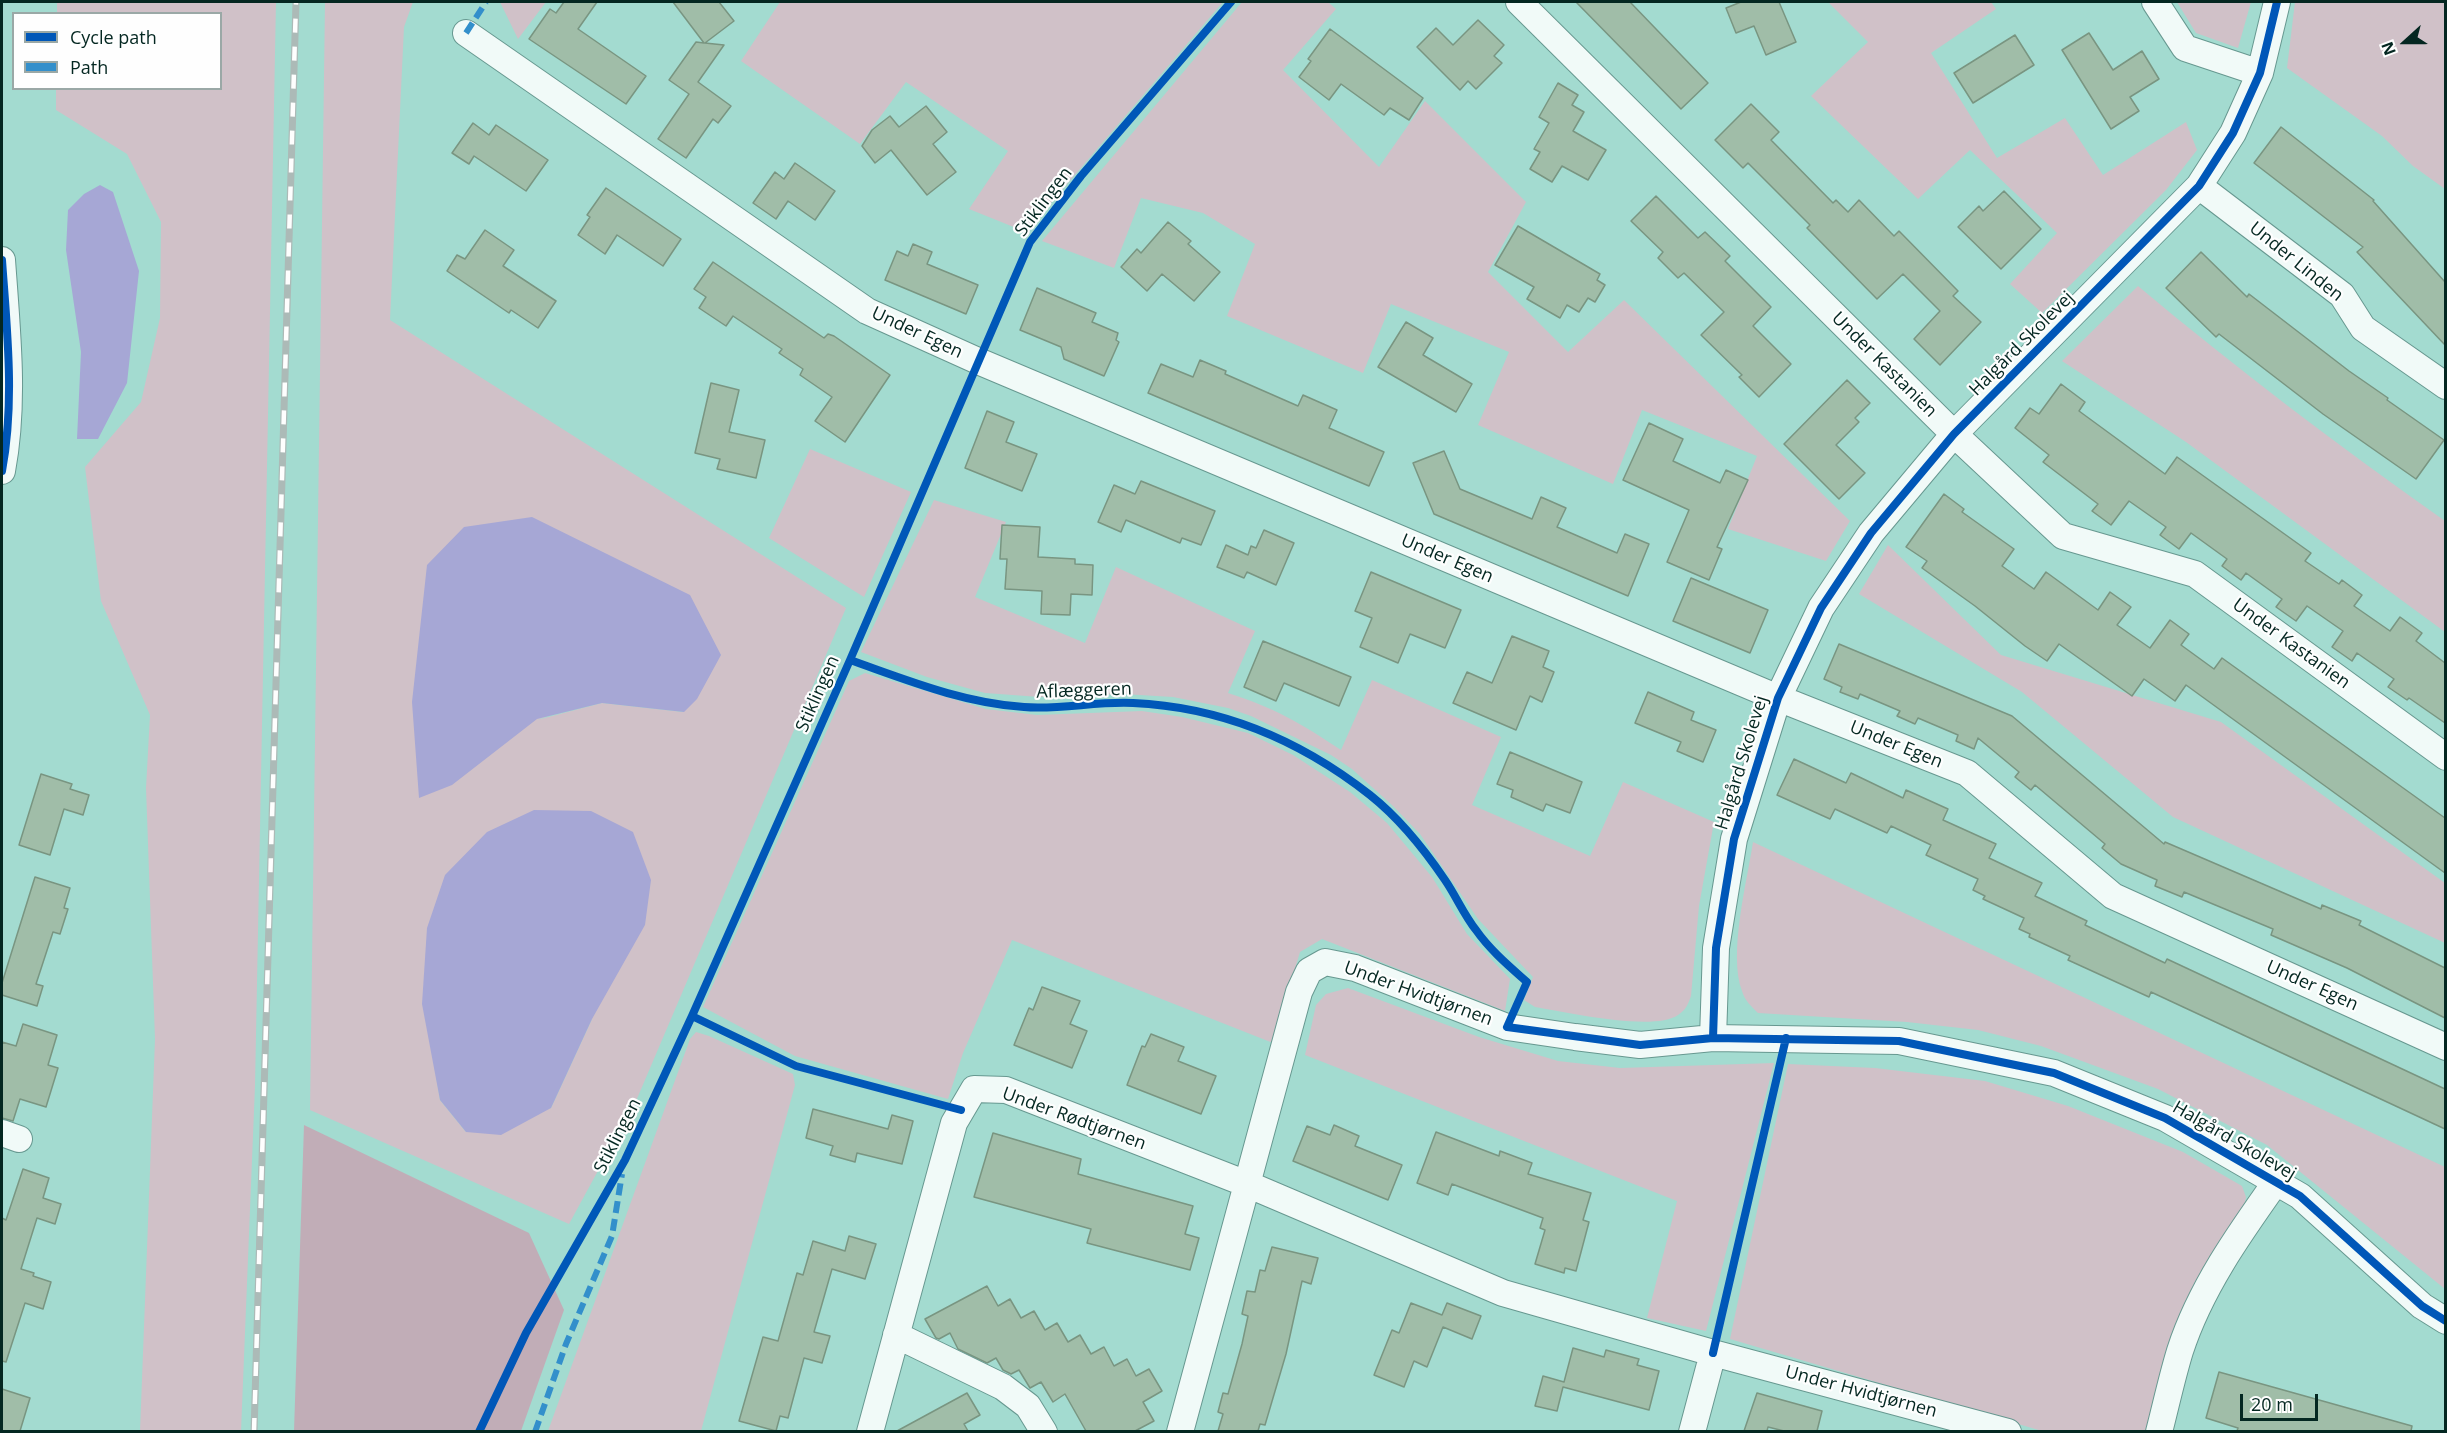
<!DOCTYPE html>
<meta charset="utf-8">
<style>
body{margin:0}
#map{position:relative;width:2447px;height:1433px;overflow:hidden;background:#a3dbd0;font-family:"Open Sans",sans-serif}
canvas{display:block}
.frame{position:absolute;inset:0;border:3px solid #042721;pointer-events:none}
.legend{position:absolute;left:12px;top:12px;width:210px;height:78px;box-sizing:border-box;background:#fefefe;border:2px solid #9aa8a6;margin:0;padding:8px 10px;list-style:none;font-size:18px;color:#042721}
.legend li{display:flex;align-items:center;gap:12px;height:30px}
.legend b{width:30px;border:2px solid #9aa8a6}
.north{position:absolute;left:2375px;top:12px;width:60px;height:60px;-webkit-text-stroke:4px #fefefe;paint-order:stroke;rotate:249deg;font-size:16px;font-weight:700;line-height:24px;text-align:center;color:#042721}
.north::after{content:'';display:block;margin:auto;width:21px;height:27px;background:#042721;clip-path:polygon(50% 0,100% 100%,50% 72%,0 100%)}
.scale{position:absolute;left:2240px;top:1394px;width:78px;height:27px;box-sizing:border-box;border:3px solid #042721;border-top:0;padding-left:8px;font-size:18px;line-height:21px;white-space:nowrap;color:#042721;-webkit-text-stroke:4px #fefefe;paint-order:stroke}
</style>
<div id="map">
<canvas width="2447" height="1433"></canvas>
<div class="frame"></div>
<ul class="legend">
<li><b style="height:8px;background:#0057b8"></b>Cycle path</li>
<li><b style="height:8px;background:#338fcb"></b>Path</li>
</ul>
<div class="north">N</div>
<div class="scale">20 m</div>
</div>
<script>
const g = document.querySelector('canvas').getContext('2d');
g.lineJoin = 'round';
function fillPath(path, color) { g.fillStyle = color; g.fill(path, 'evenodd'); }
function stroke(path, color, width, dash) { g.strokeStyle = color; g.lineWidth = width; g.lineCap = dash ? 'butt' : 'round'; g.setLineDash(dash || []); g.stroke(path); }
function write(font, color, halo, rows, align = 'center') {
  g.font = font + ' "Open Sans",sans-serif'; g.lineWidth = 4.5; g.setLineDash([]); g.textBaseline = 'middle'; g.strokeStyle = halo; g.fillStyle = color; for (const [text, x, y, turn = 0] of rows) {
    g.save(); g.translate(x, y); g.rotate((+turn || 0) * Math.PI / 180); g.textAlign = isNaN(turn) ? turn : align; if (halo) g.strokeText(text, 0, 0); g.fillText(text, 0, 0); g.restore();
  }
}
fillPath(new Path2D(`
 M57,2H276L255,1086L241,1431H140L155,1039L146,788L150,715L101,601L85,467L141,402L160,318L161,222L127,154L56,110V89L220,88V14L57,13Z
 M325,2H413L404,27L390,320L846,608L636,1101L569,1224L310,1110ZM721,654L683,712L602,703L537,720ZM592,1019L551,1108L466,1132L440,1100L433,1058Z
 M500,2H546L518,39Z
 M780,2H1223L1026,232L969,209L1008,151L906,82L860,144L741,61Z
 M1242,2H1328L1336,9L1283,70L1379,167L1425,101L1526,202L1488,272L1568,352L1624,300L1850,521L1826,561L1728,529L1757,456L1642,410L1613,484L1478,425L1509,352L1391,304L1363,373L1227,316L1255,244L1203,213L1141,198L1114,268L1042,241Z
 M1828,2H1991L1996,9L1931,53L1997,158L2065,118L2103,175L2186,122L2197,150L2166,190L2042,313L2010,284L2057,233L1970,150L1918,199L1811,96L1868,42Z
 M2177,2H2251L2238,48L2196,33Z
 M2295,2H2445V189L2413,166L2382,136L2287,68Z
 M2138,286C2237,369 2340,447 2445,521V632L2186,442L2062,361Z
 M810,449L911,492L864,597L769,538Z
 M934,500L1006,522L975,597L1085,643L1116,567L1255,631L1228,693C1273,707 1302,724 1341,750L1372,680L1501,737L1472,805L1590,856L1623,782L1714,822L1699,906L1691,996C1688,1004 1686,1010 1678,1015C1654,1032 1566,1012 1535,1007L1524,1000L1533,977L1478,919L1420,834L1393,806L1352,769L1331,755L1251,716L1228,708L1173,697L1123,694L1040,697L985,693L927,677L861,652Z
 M1888,545L2001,655L2221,722L2445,883V943L2173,817L2022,692L1859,594Z
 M865,673L986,709L1037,715L1142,711L1182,717L1248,733L1293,755L1350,792L1387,823L1432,877L1467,934L1510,979L1505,1011L1322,939L1300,952L1273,1043L1012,940L963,1053L948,1099L795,1056L703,1007L849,681Z
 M1753,842L2445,1167V1289L2267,1145L2158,1089L2041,1046L1978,1030L1907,1022L1758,1013C1751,1006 1745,1001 1742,991C1728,954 1747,882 1753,842Z
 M1348,988L1479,1037L1558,1061L1620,1068L1774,1063L1706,1331L1647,1318L1677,1201L1305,1055L1316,1005L1326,994Z
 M696,1032L709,1036L793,1074L795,1085L701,1431H548L690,1039Z
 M1788,1064L1875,1068L1985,1081L2068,1106L2183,1152L2242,1186L2246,1197L2243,1211L2195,1282L2172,1340L2151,1423L2145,1431H2042L1730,1339Z`), '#d0c1c8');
fillPath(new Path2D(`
 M304,1125L529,1233L564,1310L521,1431H294Z`), '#c1adb7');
fillPath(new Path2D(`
 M100,185L113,192L139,271L127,383L98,439H77L81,352L66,250L68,210L84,194Z
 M532,517L690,595L721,655L697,699L684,712L602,703L537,719L452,785L419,798L412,702L427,565L464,527Z
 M534,810L591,811L633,832L651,880L645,925L592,1019L551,1108L501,1135L466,1132L440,1100L422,1004L427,928L445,875L487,832Z`), '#a6a7d5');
const building = new Path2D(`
 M564,2H597L578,29L646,76L626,104L529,39L550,9L556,13Z
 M673,2H719L734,21L705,43L724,45L698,82L731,106L718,123L713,119L686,158L658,139L689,94L669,80L696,42L704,43Z
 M1576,2H1630L1708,83L1681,109Z
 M1741,2H1779L1796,42L1766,55L1754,26L1736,33L1726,8Z
 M1478,20L1504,45L1494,56L1502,63L1476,89L1468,81L1460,90L1417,47L1436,28L1453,45Z
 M1330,29L1423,98L1409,120L1390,108L1384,115L1341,84L1329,100L1299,77L1311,61L1308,59Z
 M2089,33L2113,70L2142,51L2159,79L2130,97L2139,111L2111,129L2062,50Z
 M2015,35L2034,65L1973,103L1954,73Z
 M1558,83L1578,95L1572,105L1584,112L1573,131L1606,150L1588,180L1562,166L1552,182L1530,169L1540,152L1534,149L1549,123L1539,117Z
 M1751,104L1779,132L1771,140L1833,203L1836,200L1848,212L1859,200L1894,236L1899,231L1958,291L1953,296L1981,322L1940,365L1914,339L1940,311L1903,274L1877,299L1807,228L1810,225L1748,163L1743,168L1715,140Z
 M926,106L947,132L933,144L956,172L927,195L891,150L875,163L862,146L872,130L890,116L899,127Z
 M473,123L489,135L496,125L548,160L526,191L474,156L469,164L452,153Z
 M2281,127L2374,200L2373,201L2445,282V345L2357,252L2363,247L2254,163Z
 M795,163L835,191L815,220L788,201L776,219L753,203L775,172L784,179Z
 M606,188L681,239L663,266L617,235L605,254L578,235L590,217L587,215Z
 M2004,191L2041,229L2001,269L1958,227L1979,206L1983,211Z
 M1656,196L1698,238L1705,232L1730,256L1725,261L1771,307L1753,326L1791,364L1759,397L1739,377L1742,375L1701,335L1724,312L1684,273L1678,278L1658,258L1663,252L1631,221Z
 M1168,222L1191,241L1188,244L1220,272L1194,301L1162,274L1147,291L1121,267L1137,249L1141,253Z
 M1518,226L1600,274L1597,280L1605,285L1595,302L1588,298L1579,312L1567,305L1560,318L1527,299L1534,287L1495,265Z
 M485,230L514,250L503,266L556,301L538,328L511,310L509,313L447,271L457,255L465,259Z
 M913,244L932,252L927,264L978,285L966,314L885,280L897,251L908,256Z
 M2201,252L2247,297L2249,294L2349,371L2388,398L2387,400L2444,440L2416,479L2323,414L2219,334L2216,337L2166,288Z
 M713,262L824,338L828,334L834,336L890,375L845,442L815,421L832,397L800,375L803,369L779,353L782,349L733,316L726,326L699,308L706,297L694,289Z
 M1037,288L1096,313L1092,322L1118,333L1116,340L1119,342L1104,376L1064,359L1061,347L1020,330Z
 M1406,322L1433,338L1423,355L1472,384L1456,412L1378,367Z
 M1200,360L1226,371L1225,374L1298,406L1303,395L1337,410L1329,428L1384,452L1369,486L1148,393L1161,364L1193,377Z
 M1847,380L1870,403L1855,418L1859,422L1836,445L1865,473L1839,499L1784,444Z
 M711,383L739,390L729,432L765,440L756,478L717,469L720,459L695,453Z
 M2061,384L2085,402L2079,411L2165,474L2177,457L2311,553L2305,561L2339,584L2342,580L2362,595L2354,606L2390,631L2400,617L2422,633L2416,641L2445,663V723L2409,698L2407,700L2388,687L2394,679L2357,653L2352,661L2332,647L2343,631L2307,606L2296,621L2276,607L2282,599L2246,573L2241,580L2222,566L2227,559L2191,533L2179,549L2160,535L2166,527L2129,501L2111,525L2092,511L2098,504L2043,462L2049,455L2015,428L2030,408L2039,414Z
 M987,411L1014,422L1006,442L1037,454L1022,491L965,468Z
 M1649,423L1683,439L1673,461L1720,483L1726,470L1748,480L1717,547L1722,549L1709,580L1667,562L1689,510L1623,480Z
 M1444,451L1460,489L1532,519L1541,497L1566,508L1557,527L1617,553L1625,534L1649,544L1628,596L1434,514L1413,463Z
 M1141,481L1215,511L1201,545L1182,538L1180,543L1126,520L1121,532L1098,522L1114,485L1135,494Z
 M1944,494L1964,509L1962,512L2014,549L2002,566L2034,589L2046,572L2098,610L2110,592L2131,607L2117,625L2150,648L2170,620L2189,634L2181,645L2214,669L2222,658L2445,818V873L2186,685L2175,701L2144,679L2132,696L2059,644L2047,661L2025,646L1975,606L1922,568L1927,561L1906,547Z
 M1002,525L1040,527L1038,557L1075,559V564L1093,565L1092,595L1071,594L1070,615L1041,614L1042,591L1005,589L1007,559H1000Z
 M1264,530L1294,543L1276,585L1247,572L1244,578L1217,567L1226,545L1248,555L1251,546L1256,548Z
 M1371,572L1461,610L1445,648L1410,634L1398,663L1360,647L1372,618L1355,611Z
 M1691,578L1768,610L1750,653L1673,621Z
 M1512,636L1549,651L1543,667L1554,672L1542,702L1530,696L1516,730L1453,703L1467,672L1492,683Z
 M1263,641L1351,677L1339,706L1284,683L1276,701L1244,687Z
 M1839,644L2012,716L2164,844L2165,842L2321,909L2322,905L2361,921L2359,925L2445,968V1018L2347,968L2271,935L2273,929L2184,892L2182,897L2155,886L2157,880L2121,864L2102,848L2105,844L2035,785L2031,790L2015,777L2019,772L1978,738L1974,749L1956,741L1958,735L1918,718L1915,724L1897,716L1900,711L1860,694L1858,699L1840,692L1842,687L1824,679Z
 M1648,692L1694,712L1691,720L1716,730L1703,762L1677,751L1681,742L1635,723Z
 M1510,752L1582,782L1570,813L1546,804L1543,811L1511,797L1513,790L1497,784Z
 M1794,759L1846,783L1851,773L1903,798L1906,790L1948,809L1943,820L1996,844L1989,858L2042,883L2035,896L2087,921L2085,925L2165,963L2167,959L2445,1089V1129L2151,992L2149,997L2068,960L2070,956L2029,937L2030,934L2019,929L2024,918L1983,899L1985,896L1973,890L1978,879L1926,855L1931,845L1891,826L1887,833L1835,809L1830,819L1777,795Z
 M41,774L72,784L70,789L89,795L83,815L64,809L50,855L19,845Z
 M35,877L70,888L64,908L68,909L60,934L53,932L36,984L43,986L37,1006L2,995V983Z
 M1042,987L1080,1001L1070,1024L1087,1031L1072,1068L1014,1045L1029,1008L1033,1010Z
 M23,1024L57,1035L48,1065L58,1068L46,1107L20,1099L13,1121L2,1118V1042L16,1046Z
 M1151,1034L1184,1047L1178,1061L1216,1076L1201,1114L1127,1085L1142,1046L1145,1047Z
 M813,1109L888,1129L892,1115L913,1121L902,1164L857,1153L855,1162L830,1155L833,1146L806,1138Z
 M1334,1125L1359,1136L1355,1146L1402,1165L1388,1200L1293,1161L1307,1126L1330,1135Z
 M1436,1132L1499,1156L1500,1151L1532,1163L1528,1174L1591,1193L1583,1220L1589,1222L1576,1271L1565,1268L1564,1273L1535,1264L1545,1230L1540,1228L1543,1218L1452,1184L1448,1195L1417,1183Z
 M993,1133L1081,1159L1078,1174L1193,1206L1185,1234L1199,1238L1190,1270L1087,1243L1091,1229L974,1197Z
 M23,1169L49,1178L43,1198L61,1204L55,1224L37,1218L21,1269L34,1273L33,1276L51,1282L43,1309L25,1303L6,1362L2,1361V1218L6,1220Z
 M849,1236L876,1244L865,1279L832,1269L814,1332L830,1336L822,1363L804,1358L788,1418L780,1416L776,1431L739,1421L763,1337L778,1341L797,1273L803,1275L813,1241L845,1251Z
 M1272,1247L1318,1258L1311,1284L1302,1281L1286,1354L1265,1425L1260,1424L1258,1431H1218L1223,1414L1218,1412L1223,1393L1228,1394L1242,1344L1248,1316L1242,1314L1247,1291L1255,1292L1260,1270L1265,1271Z
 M987,1286L998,1306L1010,1299L1021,1318L1034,1311L1045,1330L1057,1323L1068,1342L1080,1335L1091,1354L1104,1347L1114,1366L1127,1359L1136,1376L1149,1369L1162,1391L1143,1402L1154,1421L1135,1431H1086L1065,1394L1053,1402L1041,1382L1030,1388L1019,1370L1011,1374L1003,1370L996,1358L987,1363L958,1349L950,1333L939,1339L936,1338L925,1319Z
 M1411,1303L1442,1315L1447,1303L1481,1316L1472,1339L1443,1327L1427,1367L1414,1361L1404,1387L1374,1375L1392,1330L1399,1333Z
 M1573,1348L1604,1357L1606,1350L1639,1359L1637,1365L1659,1371L1649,1410L1563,1387L1557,1411L1535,1406L1543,1376L1564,1382Z
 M2219,1372L2412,1426L2411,1431H2237L2238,1428L2206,1418Z
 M2,1389L30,1398L20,1431H2Z
 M967,1393L980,1415L964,1424L968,1431H897Z
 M1757,1393L1822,1411L1817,1431H1784L1768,1427L1767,1431H1744Z`);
fillPath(building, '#a0bda8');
stroke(building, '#799581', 1.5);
const street = new Path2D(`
 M1519,2L1954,434L2063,536L2195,574L2446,757
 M2155,2L2185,48L2260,73
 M466,33L867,311L978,361L1778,698L1967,773L2113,896L2446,1047
 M2199,186L2342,295L2363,328L2446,386
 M2,260C7,331 15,401 2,471
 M1713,1038L1716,948L1734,839L1778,698L1821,608L1871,533L1954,434L2199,186L2233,133L2260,73L2277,2
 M2,1133L19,1139
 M896,1335L1003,1387L1028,1406L1044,1432
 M1713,1353L2008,1432
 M870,1432L954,1123L974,1089L1006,1090L1247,1184L1503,1293L1713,1353L1692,1432
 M1180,1432L1299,992L1309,971L1325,962L1355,968L1507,1027L1575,1037L1640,1045L1713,1038L1899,1041L2054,1073L2165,1118L2300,1196L2422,1306L2446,1321
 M2159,1432C2166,1405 2172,1377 2180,1351C2200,1289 2239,1234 2276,1182`);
stroke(street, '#679890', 28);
stroke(street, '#f1faf8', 26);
const rail = new Path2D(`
 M254,1432L296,2`);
stroke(rail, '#acbab7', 7);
stroke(rail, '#fefefe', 4.5, [14]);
stroke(new Path2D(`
 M466,33L486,2
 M535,1432L566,1344L612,1236L622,1174`), '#338fcb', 6, [12, 6]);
stroke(new Path2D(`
 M2,260C7,331 15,401 2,471
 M850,660C907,680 963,703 1024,707C1060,710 1097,701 1133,703C1223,707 1300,740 1370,795C1399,818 1424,849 1445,880C1456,896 1464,915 1476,930C1490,950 1509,966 1527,982L1507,1027L1640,1045L1713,1038L1899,1041L2054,1073L2165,1118L2300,1196L2422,1306L2446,1321
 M692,1016L796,1066L961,1110
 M1713,1038L1716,948L1734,839L1778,698L1821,608L1871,533L1954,434L2199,186L2233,133L2260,73L2277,2
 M1713,1353L1786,1038
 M479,1432L526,1333L625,1160L692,1016L850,660L1030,242L1081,176L1231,2`), '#0057b8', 8);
write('18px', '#042721', '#fefefe', [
 ["Stiklingen",1044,202,-53],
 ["Under Linden",2296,262,39],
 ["Under Egen",917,333,25],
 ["Halgård Skolevej",2022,344,-45],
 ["Under Kastanien",1884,365,45],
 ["Under Egen",1447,559,23],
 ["Under Kastanien",2291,644,36],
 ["Aflæggeren",1084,691,-2],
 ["Stiklingen",818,694,-66],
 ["Under Egen",1896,745,22],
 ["Halgård Skolevej",1742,763,-73],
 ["Under Egen",2312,986,24],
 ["Under Hvidtjørnen",1418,994,20],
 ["Under Rødtjørnen",1074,1119,20],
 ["Stiklingen",618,1136,-63],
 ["Halgård Skolevej",2234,1141,30],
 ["Under Hvidtjørnen",1861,1392,15]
]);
</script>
